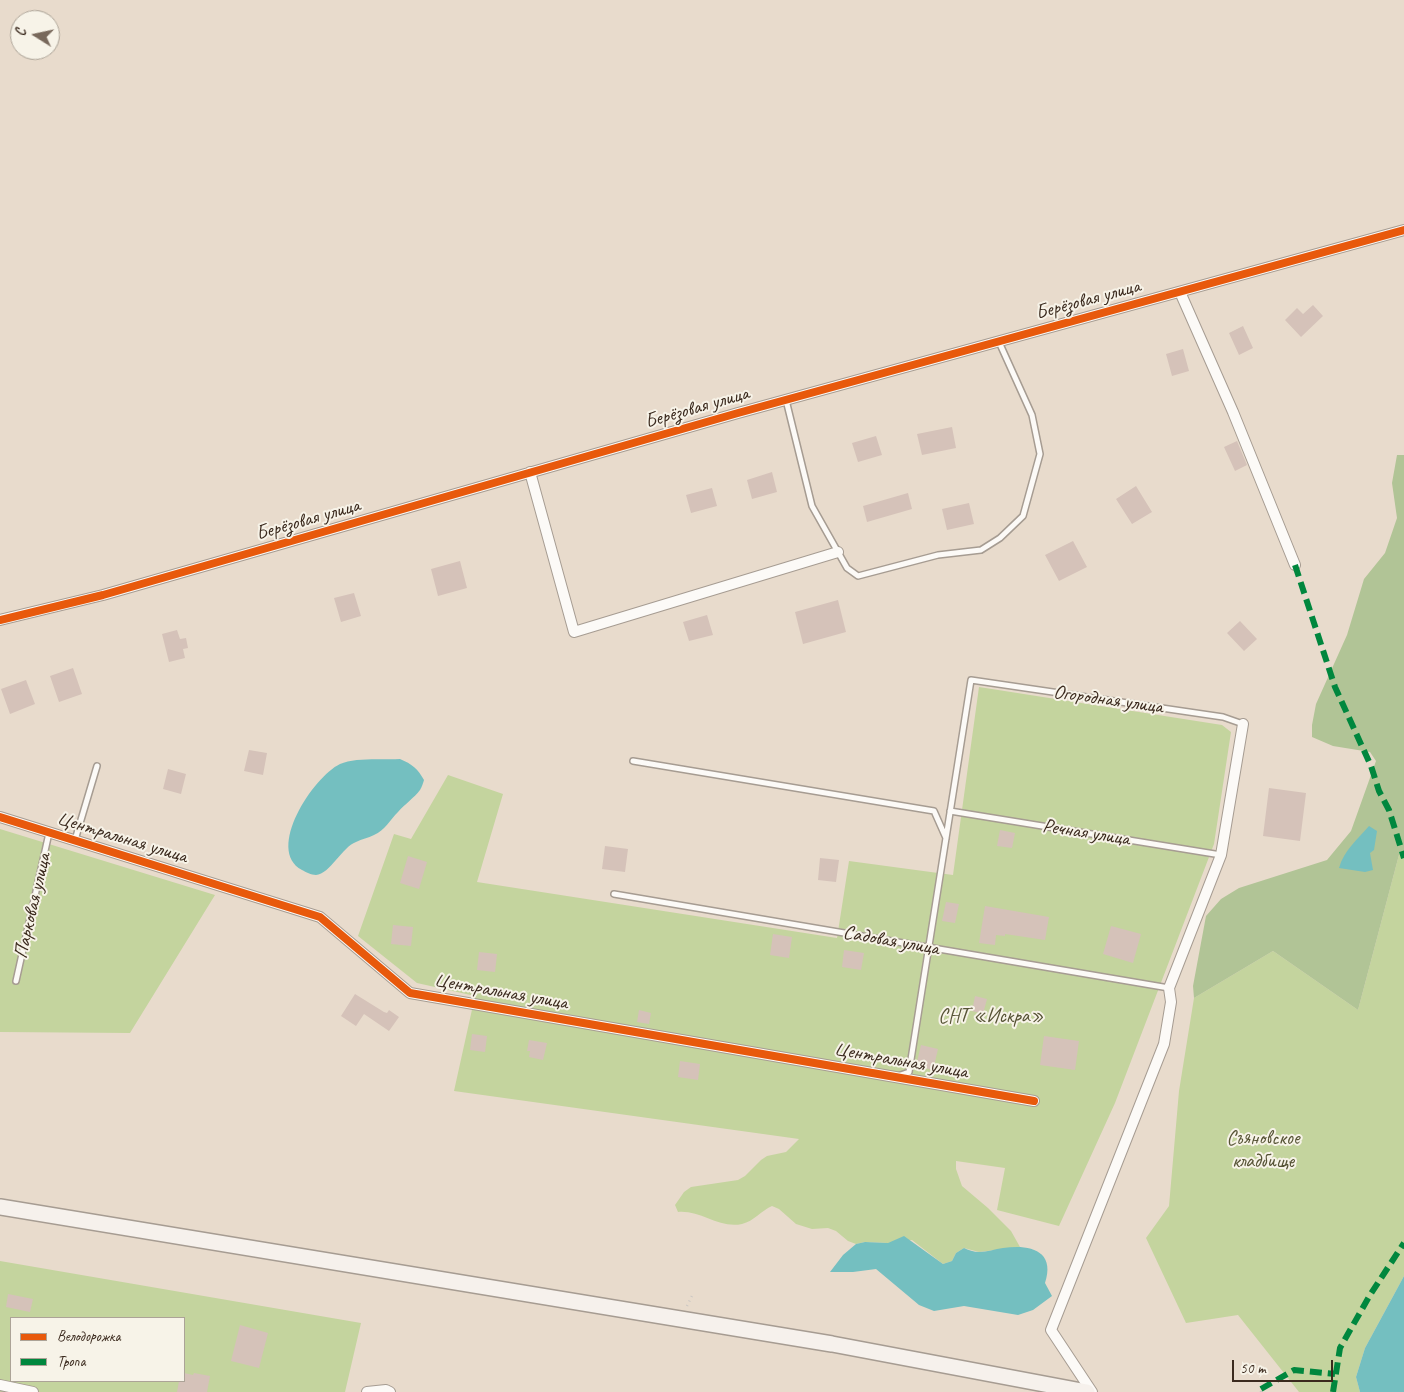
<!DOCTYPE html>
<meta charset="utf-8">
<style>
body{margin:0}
#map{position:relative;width:1404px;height:1392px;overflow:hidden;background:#e8dbcc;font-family:Caveat,sans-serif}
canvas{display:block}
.legend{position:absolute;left:10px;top:1317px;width:175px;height:65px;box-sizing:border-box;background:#f7f3e8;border:1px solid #aca397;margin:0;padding:6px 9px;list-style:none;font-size:15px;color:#3b2a1e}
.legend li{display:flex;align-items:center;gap:10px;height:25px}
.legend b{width:25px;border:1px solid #aca397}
.north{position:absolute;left:10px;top:10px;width:50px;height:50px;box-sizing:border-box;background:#f7f3e8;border:1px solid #aca397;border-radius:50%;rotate:280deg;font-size:14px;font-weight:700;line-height:20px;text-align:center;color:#3b2a1e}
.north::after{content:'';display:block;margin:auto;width:18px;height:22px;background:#78685b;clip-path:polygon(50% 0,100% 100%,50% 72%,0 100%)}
.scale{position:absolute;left:1232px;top:1360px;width:101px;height:22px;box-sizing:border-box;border:2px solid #3b2a1e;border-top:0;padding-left:6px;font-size:15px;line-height:18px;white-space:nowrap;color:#3b2a1e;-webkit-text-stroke:4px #f7f3e8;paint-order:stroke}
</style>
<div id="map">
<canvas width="1404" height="1392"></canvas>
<ul class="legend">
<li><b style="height:6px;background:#e8590c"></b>Велодорожка</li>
<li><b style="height:6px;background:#00873e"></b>Тропа</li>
</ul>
<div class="north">С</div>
<div class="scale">50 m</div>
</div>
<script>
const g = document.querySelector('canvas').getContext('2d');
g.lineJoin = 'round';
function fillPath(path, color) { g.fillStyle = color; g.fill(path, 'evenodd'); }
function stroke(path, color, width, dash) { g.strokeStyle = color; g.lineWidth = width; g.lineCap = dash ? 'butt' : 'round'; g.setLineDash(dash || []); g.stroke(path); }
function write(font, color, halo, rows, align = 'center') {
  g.font = font + ' Caveat,sans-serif'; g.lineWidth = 4; g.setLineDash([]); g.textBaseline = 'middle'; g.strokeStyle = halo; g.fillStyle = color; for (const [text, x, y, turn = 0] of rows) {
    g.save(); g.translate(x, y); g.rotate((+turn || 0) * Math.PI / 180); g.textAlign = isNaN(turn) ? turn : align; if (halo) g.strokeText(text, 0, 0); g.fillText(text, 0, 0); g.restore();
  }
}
fillPath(new Path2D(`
 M979,687L1222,725L1231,732L1214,844L1115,1103L1059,1226L997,1210L1005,1168L956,1161V1169L962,1186L988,1208L1011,1231L1020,1247L979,1252L964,1248L956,1253L952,1261L943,1264L912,1240L888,1243L865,1242L856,1244L848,1241L836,1231L828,1228L812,1229L796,1224L779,1209L772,1206C761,1211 754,1221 742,1224C719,1229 701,1210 678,1212L675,1205L684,1192L691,1187L738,1180L745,1176L761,1160L767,1156L786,1152L799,1139L454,1091L475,996L417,983L358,936L394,834L411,839L448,775L503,794L477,882L837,938L849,861L953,875Z
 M0,829L215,895L130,1033L0,1032Z
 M1400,851L1404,853V1276L1365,1348L1356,1377L1360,1392H1299L1238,1315L1186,1323L1146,1238L1169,1206L1179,1091L1194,998L1273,951L1358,1010Z
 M0,1261L361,1323L345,1392H0ZM11,1318H184V1381H11Z`), '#c4d49e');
fillPath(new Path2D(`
 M1397,455H1404V853L1400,851L1358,1010L1273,951L1194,998L1193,986L1206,916L1221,899L1239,888L1327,860L1351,831L1376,761L1370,752L1333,746L1312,737V725L1316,704L1347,635L1364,579L1385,553L1397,518L1392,483Z`), '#b1c496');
fillPath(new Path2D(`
 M400,759C412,764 418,769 424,780C423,783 422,787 420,790C414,798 405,804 398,812C390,820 385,830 374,835C368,838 362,839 356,842C342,847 330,874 316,875C311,875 306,872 302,870C265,850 313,777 340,764C355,757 383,760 400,759Z
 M1369,826L1377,831L1374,850L1370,853L1373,870L1365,872L1339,868C1344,850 1358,839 1369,826Z
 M904,1236L943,1264L952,1261L956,1253L964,1248C968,1250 974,1252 979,1252C987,1252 995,1249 1003,1248C1029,1244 1056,1250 1045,1283L1052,1296L1033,1310L1018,1315L964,1306L934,1311L919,1305L876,1269L853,1272H830L843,1255L856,1244L865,1242L888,1243Z
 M1404,1276V1392H1360L1356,1377L1365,1348Z`), '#74bfc0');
fillPath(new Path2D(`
 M1313,305L1323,316L1301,337L1285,320L1297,308L1303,314Z
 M1243,326L1253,348L1239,355L1229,333Z
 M1183,349L1189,371L1172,376L1166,354Z
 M952,427L956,448L922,455L917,434Z
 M876,436L882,455L858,462L852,443Z
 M1237,441L1247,465L1235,471L1224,447Z
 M772,472L777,492L752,499L747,480Z
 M1136,486L1152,512L1132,524L1116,499Z
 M712,488L717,506L691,513L686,495Z
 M908,493L912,509L867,522L863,506Z
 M969,503L974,524L947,530L942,509Z
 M1073,541L1087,567L1059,581L1045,555Z
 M460,561L467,588L438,596L431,569Z
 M354,593L361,616L341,622L334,598Z
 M838,600L846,632L803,644L795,612Z
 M707,615L713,635L689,641L683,622Z
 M1240,621L1257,639L1244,651L1227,633Z
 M177,630L180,639L186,638L188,648L183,649L185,658L169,662L162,634Z
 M73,668L82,694L59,702L50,676Z
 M26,680L35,704L10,714L1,689Z
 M249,750L267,753L263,775L244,771Z
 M168,769L186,774L181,794L163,789Z
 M1269,788L1306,793L1300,841L1263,836Z
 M1000,830L1015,833L1012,848L997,846Z
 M605,846L628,849L625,872L602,869Z
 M408,856L427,862L419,889L400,883Z
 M820,858L839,860L836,882L818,880Z
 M946,902L959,904L955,923L942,921Z
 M985,906L1049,917L1045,940L1005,934V936L996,935L995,945L979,943Z
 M393,925L413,927L411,946L391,944Z
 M1111,926L1141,934L1133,963L1103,954Z
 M773,934L792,937L789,958L770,955Z
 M844,950L864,953L861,970L842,967Z
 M479,952L497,954L495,972L477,970Z
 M355,994L384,1012L387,1013L389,1010L399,1017L389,1031L364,1014L356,1026L341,1016Z
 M975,996L987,999L983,1014L972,1011Z
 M639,1010L651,1013L649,1024L637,1022Z
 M472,1034L487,1036L485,1052L470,1050Z
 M1044,1036L1079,1041L1075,1070L1040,1065Z
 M529,1040L547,1043L543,1060L529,1057L530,1051H527Z
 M921,1045L938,1049L933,1070L916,1066Z
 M680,1061L700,1064L698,1080L678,1077Z
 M8,1294L33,1299L30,1312L6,1307Z
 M240,1325L268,1333L259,1368L231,1361Z
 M184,1373L193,1375L194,1373L210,1376L207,1392H177L179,1381H184Z`), '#d5c2b9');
const lane = new Path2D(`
 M786,400L812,506L847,568L858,576L938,555L981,550L1000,538L1023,516L1040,454L1032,415L999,342
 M633,761L934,811L946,838
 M950,811L1221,855
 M75,840L97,766
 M614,894L1169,988
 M16,981L49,833
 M898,1076L909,1072L971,680L1223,717L1243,724`);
const street = new Path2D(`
 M1180,292L1233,412L1295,565
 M530,472L574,632L838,552
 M0,620L103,595L738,413L1404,230
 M0,817L320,917L410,993L1034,1101
 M0,1385L33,1392
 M367,1392L386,1390L390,1392
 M1092,1392L1051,1330L1164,1044L1171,1002L1169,988L1221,855L1243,724`);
const secondary = new Path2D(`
 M0,1207L832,1344L1087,1392`);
stroke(lane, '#a69c92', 8);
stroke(street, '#a69c92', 12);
stroke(secondary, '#a69c92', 18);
stroke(new Path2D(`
 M687,1306L692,1296
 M1261,1392V1389`), '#cbc7c3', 2.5, [1, 4]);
stroke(lane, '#fcfaf7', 5);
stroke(street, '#fcfaf7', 10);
stroke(secondary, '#f6f1ec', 15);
stroke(new Path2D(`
 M1295,565L1335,687L1371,766L1379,791L1389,810L1404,858
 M1261,1389L1294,1370L1335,1374
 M1333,1392L1340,1348L1370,1295L1404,1243`), '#00873e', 6, [12, 6]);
stroke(new Path2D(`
 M0,620L103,595L738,413L1404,230
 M0,817L320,917L410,993L1034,1101`), '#e8590c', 8);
write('20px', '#3b2a1e', '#f7f3e8', [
 ["Берёзовая улица",1088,300,-15],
 ["Берёзовая улица",697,408,-16],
 ["Берёзовая улица",308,520,-16],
 ["Огородная улица",1108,700,8],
 ["Речная улица",1086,833,9],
 ["Центральная улица",122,838,17],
 ["Парковая улица",33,906,-77],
 ["Садовая улица",891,941,10],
 ["Центральная улица",501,992,10],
 ["Центральная улица",901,1061,10]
]);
write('20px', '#565335', '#f7f3e8', [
 ["СНТ «Искра»",991,1017],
 ["Съяновское",1263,1139],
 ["кладбище",1263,1162]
]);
</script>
